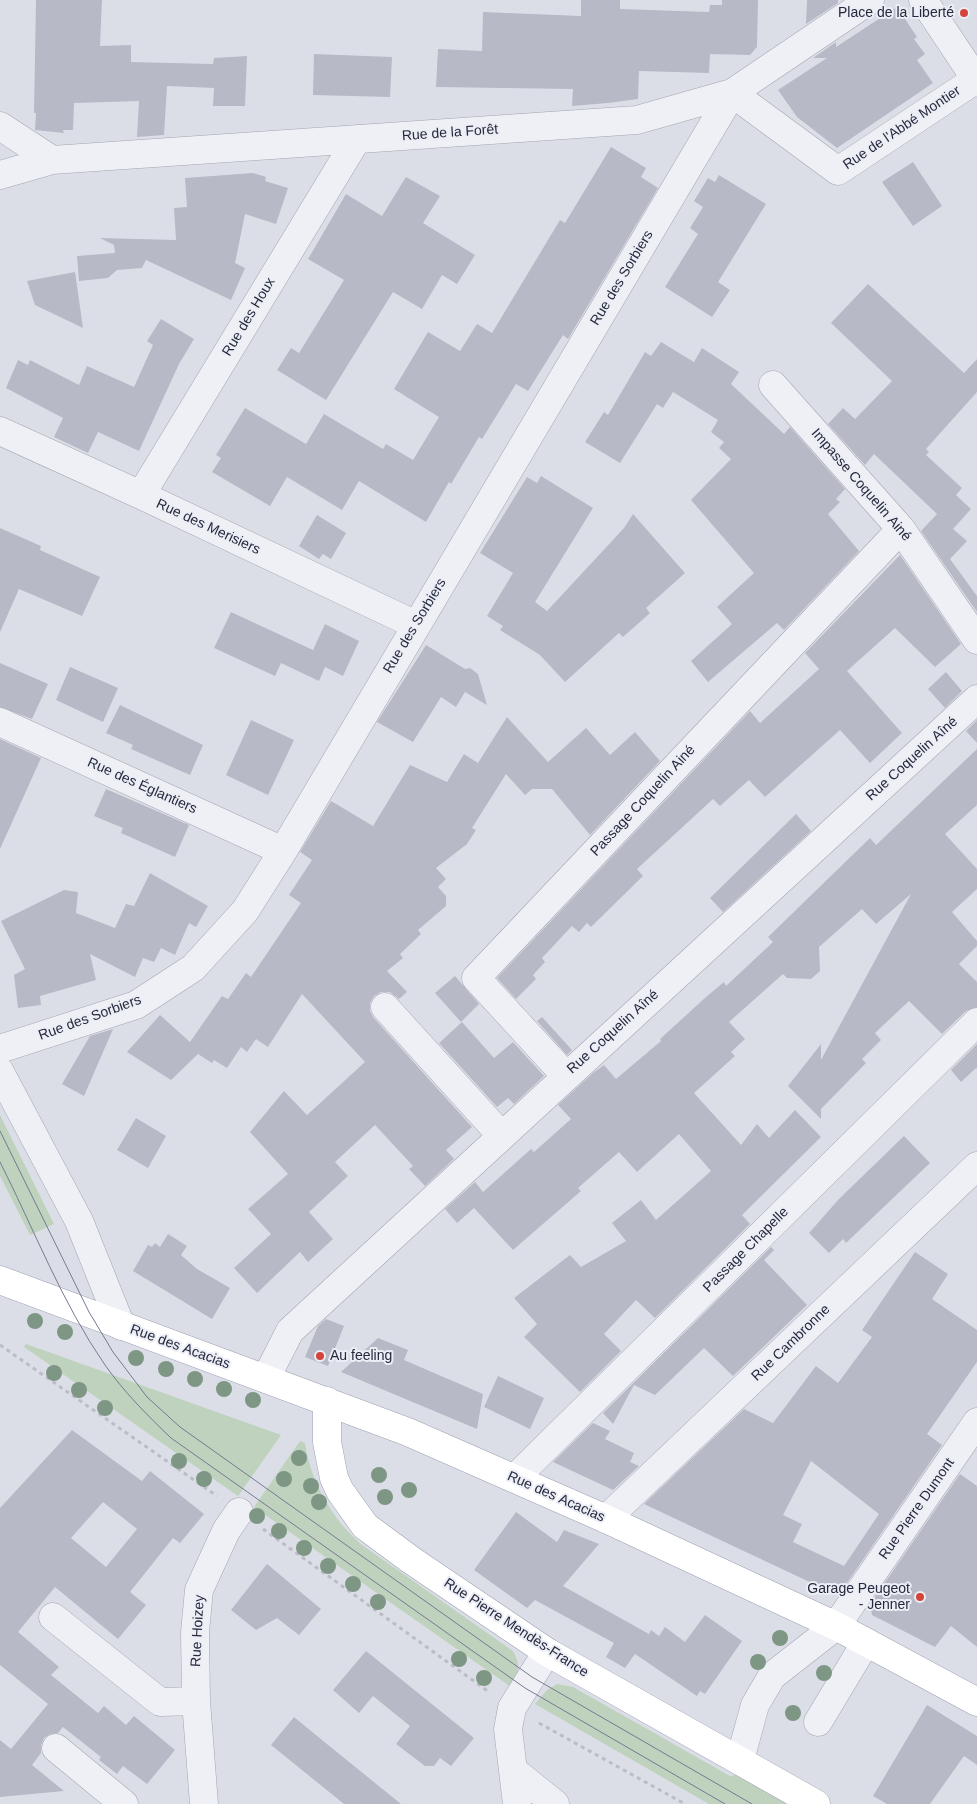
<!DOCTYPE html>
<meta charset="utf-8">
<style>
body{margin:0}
canvas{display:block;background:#dcdee7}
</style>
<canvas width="977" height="1804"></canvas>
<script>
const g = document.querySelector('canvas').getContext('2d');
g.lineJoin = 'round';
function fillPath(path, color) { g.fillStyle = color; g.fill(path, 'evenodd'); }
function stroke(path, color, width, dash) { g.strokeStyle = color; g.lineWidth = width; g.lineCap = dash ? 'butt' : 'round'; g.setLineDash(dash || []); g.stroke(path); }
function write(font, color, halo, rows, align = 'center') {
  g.font = font + ' Arial,sans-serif'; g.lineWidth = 4; g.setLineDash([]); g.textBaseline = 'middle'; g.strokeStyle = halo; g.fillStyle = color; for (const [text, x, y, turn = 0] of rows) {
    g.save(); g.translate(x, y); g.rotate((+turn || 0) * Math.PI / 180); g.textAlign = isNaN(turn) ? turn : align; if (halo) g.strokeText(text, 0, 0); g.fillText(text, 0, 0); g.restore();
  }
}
fillPath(new Path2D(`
 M0,1115L54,1224L30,1235L0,1176Z
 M26,1344L281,1435L238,1496L24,1347Z
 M300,1441L305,1443C311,1483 332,1519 362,1545L513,1651C521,1664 519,1675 511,1687L254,1507Z
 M557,1684L573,1687L730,1776L747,1773L797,1804H709L535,1704L547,1690Z`), '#bed2bd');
fillPath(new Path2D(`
 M36,0H102L100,46L131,45V62L213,64L214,58L247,56L245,106H213L214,88L167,86L164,135L137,137L139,101L74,103L73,130H63L64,133L35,130L36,113H34Z
 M581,0H620V9L709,12L710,5H722V0H758L757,47L750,55L710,54L709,73L639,71L638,99L608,103L572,106L573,89L436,87L438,49L482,51L483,12L581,16Z
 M807,0H838V3L806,24Z
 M897,7L917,37L914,39L925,54L917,60L933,83L837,148L797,117L778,90L827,58H813L836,42V47Z
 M314,54L392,57L390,97L313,95Z
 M611,147L646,168L641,177L658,188L568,339L563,335L528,391L516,384L482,439L479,437L451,484L449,482L426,522L359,481L342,510L287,477L270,506L212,472L221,458L216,455L245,408L306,444L324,414L383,449L386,444L413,460L439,417L394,389L428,332L460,351L477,324L492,333L560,220L565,223Z
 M913,162L942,206L913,226L882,182Z
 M253,173L266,177L265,181L288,188L276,224L245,214L235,263L245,268L231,300L146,260L142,268L117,270L108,278L79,281L77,256L115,253L114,245L100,238L176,240L174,208L187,207L185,178Z
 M719,175L766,204L718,282L730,290L712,317L665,287L698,234L690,228L703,207L694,201L708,178L715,182Z
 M406,177L440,196L423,223L475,255L457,284L442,275L422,309L393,292L326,400L277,370L291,348L299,353L344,280L308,259L346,194L382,216Z
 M75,272L83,328L35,305L27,281Z
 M868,284L964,373L977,359V392L926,449L929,452L926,455L962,488L956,495L971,509L953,529L967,541L950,559L977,596V612L921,531L937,514L874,454L865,465L828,424L843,408L855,419L892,381L831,323Z
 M161,319L194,339L179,364L139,451L98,432L88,453L54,437L63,418L6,388L18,360L28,365L30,360L79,385L87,366L134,387L153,345L147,341Z
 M661,342L694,362L702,348L739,372L731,384L784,434L790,427L845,489L836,499L840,502L828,514L859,551L784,630L777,623L708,682L691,661L732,624L717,607L754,573L691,500L731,459L719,448L724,442L711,432L718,420L673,392L663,408L657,404L620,463L585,442L604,412L608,415L645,352L651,356Z
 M541,476L593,508L535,602L547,611L624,528L633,514L685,573L646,608L650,613L623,637L619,633L565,682L540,655L500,630L503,626L487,616L513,573L480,553L527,477L537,483Z
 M317,515L346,533L331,559L323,554L319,559L299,546Z
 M0,528L41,546L40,550L100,577L82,616L19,589L0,632Z
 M900,555L961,644L935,667L895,628L847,671L902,733L870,763L840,730L765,797L749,780L720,806L713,799L637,869L643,876L591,927L587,923L579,932L572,926L542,958L545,962L533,975L536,979L516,999L497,978L750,711L760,723L819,669L805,653Z
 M231,612L313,650L325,624L359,641L343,676L325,667L319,681L281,663L275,676L214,648Z
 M426,645L465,669L470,668L478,674L487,705L465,692L456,707L441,697L413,742L377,722Z
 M0,663L48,684L32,719L0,707Z
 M70,667L118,688L103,722L56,700Z
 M946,672L962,691L945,708L928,689Z
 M120,705L203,745L190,775L131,749L133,745L106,733Z
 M507,717L548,762L586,728L610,755L635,732L660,761L590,835L552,789H532L525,795L506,774L472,828L476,830L467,844L436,868L446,879L438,887L446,896V906L418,930L421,934L400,954L403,958L387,971L407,992L399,999L390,992H381L374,996L370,1003V1011L373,1017L472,1127L446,1150L454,1159L425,1186L409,1169L413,1166L375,1125L335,1162L348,1176L309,1212L333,1239L308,1262L300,1252L257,1293L234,1268L271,1234L248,1209L288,1174L250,1132L284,1091L307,1115L365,1062L302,994L268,1047L256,1039L247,1052L241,1047L227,1068L214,1060L212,1063L198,1054L171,1080L127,1052L160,1015L190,1042L222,996L228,999L246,973L251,977L301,903L289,895L312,860L300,852L331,801L373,826L410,765L447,782L464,754L478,763Z
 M251,720L294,740L268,795L226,775Z
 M977,720V743L966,731Z
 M0,739L41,758L0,849Z
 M977,749V805L945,834L977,869V889L952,912L977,941V946L959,964L977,982V1007L966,1011L942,1034L909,1001L875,1033L881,1040L862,1059L866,1063L821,1109V1119L788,1086L821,1044V1060L911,894L876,924L862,909L819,947L820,971L811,979L787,978L783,974L729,1022L745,1039L731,1052L735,1056L694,1093L741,1145L757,1124L769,1138L795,1110L821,1137L742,1215L750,1224L655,1318L636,1300L604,1334L621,1351L580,1392L524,1337L537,1324L514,1298L570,1255L581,1267L626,1241L612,1223L641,1200L656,1220L711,1171L679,1134L637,1172L619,1152L578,1188L581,1191L513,1250L474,1208L457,1223L445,1209L475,1182L483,1192L531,1149L534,1152L571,1119L558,1105L593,1073L604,1065L616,1079L661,1041L660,1039L706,997L724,982L726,986L773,942L768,937L870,838L876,845Z
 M106,789L189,825L175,857L121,833L123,828L94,816Z
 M796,814L811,831L723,912L710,898Z
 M150,873L208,906L196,927L189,923L175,955L161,948L154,962L143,958L135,977L90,954L96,980L40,996L41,1005L18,1008L14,975L25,969L1,921L64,890L78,892L76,913L115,928L126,904L134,906Z
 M455,976L479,1004L461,1022L435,993Z
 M542,1017L572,1050L567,1055L537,1021Z
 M462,1022L494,1058L513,1042L544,1076L514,1104L508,1098L497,1107L439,1043Z
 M113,1029L84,1096L62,1084L90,1036Z
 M977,1044V1069L976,1068L961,1082L951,1070Z
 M136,1118L166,1136L148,1168L117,1150Z
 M904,1136L930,1163L846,1243L843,1239L829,1253L809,1233L839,1199Z
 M168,1234L187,1246L181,1255L197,1269L230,1288L212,1319L133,1271L148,1245L152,1247L155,1243L160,1247Z
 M771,1247L774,1250L764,1260L807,1305L733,1376L704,1348L655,1395L634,1385L613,1424L603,1413Z
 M915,1252L948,1274L932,1299L977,1330V1362L927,1434L942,1445L840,1593L835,1594L644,1504L744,1409L773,1423L816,1366L838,1383L872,1337L862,1330ZM811,1461L879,1514L844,1566L793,1542L802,1524L783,1515Z
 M326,1319L344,1326L328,1366L305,1357L318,1326Z
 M378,1338L408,1350L404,1360L483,1394L477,1429L341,1372Z
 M498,1376L544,1398L530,1429L484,1407Z
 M593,1423L610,1431L605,1439L634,1453L630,1462L639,1466L613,1490L553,1462Z
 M72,1430L142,1481L150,1471L204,1514L180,1543L173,1538L130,1592L146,1605L118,1639L55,1587L18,1632L59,1667L51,1675L98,1713L104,1706L126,1725L134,1716L175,1750L147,1784L123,1766L117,1774L99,1760L101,1757L63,1727L58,1733L50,1734L44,1738L41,1745V1753L32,1765L64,1791L0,1797V1740L11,1749L48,1704L0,1665V1508ZM103,1502L137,1529L106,1567L71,1538Z
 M960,1474L977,1486V1647L951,1626L935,1647L872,1615L870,1604Z
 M516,1512L557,1542L564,1530L599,1544L563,1586L649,1634L651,1630L659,1636L665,1627L685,1642L705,1615L742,1641L705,1694L700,1691L697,1696L635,1654L625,1668L606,1657L614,1643L535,1600L527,1608L474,1570Z
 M267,1564L321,1609L299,1635L277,1618L256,1630L231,1610Z
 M366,1651L474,1738L451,1766L440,1758L434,1766H425L396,1744L410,1726L373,1696L359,1713L333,1690Z
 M927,1705L977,1736V1765L964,1756L930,1804H887L873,1796Z
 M294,1717L322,1740L401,1804H344L271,1745Z`), '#b7b9c7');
const minor = new Path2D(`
 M923,0L977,81
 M0,126L52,160
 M0,175L52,160L637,120L732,93L870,0
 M773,385L901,529L977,640
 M0,431L141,495L416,625
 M141,495L357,139
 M0,722L283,851
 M385,1007L501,1135
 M0,1049L136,1005L193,968L245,911L283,851L732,93L838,171L975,80
 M0,1072L79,1221L121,1326
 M566,1076L476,978L901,529
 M266,1378L290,1331L977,699
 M515,1478L977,1022
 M606,1519L977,1166
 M53,1617L160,1702L196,1701
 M818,1722L866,1642
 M56,1748L124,1804
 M740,1760L755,1705L772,1676L836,1626L977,1422
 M514,1771L555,1804
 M204,1804L196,1701L195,1632L199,1590L226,1531L239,1512
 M517,1804L508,1729L512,1708L547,1652`);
const major = new Path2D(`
 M0,1280L408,1432L606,1519L836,1626L977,1702
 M327,1401V1442L334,1478L340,1491L365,1526L411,1560L547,1652L816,1804`);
stroke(minor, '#a2a4b1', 29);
stroke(major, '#9ba0b3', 29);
stroke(new Path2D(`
 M0,1345L217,1496
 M263,1529L489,1692
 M539,1723L685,1804`), '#bbbcc6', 3, [4, 4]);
stroke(minor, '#eff0f6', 28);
stroke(major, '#fff', 28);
stroke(new Path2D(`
 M0,1131L89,1312L113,1352L147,1397L180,1427L532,1677L752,1804
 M0,1162C34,1229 62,1303 105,1365C124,1392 147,1415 171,1438L525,1688L725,1804`), '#757a91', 1);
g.fillStyle = '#7e9684';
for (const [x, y] of [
 [35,1321],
 [65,1332],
 [136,1358],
 [166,1369],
 [54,1373],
 [195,1379],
 [224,1389],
 [79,1390],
 [253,1400],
 [105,1408],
 [299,1458],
 [179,1461],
 [379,1475],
 [204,1479],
 [284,1479],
 [311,1486],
 [409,1490],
 [385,1497],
 [319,1502],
 [257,1516],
 [279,1531],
 [304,1548],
 [328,1566],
 [353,1584],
 [378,1602],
 [780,1638],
 [459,1659],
 [758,1662],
 [824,1673],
 [484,1678],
 [793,1713]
]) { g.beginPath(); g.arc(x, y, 8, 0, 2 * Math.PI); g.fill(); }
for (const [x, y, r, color] of [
 [964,13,5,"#d4443a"],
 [320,1356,5,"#d4443a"],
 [920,1597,5,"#d4443a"]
]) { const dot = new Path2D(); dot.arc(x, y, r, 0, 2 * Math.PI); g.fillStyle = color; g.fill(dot); stroke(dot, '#eceef5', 2); }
write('14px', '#26293e', '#eceef5', [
 ["Place de la Liberté",954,13],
 ["Au feeling",330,1356,"left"],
 ["Garage Peugeot",910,1589],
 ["- Jenner",910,1605]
], 'right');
write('14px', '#26293e', '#eceef5', [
 ["Rue de l'Abbé Montier",902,128,-34],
 ["Rue de la Forêt",450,133,-4],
 ["Rue des Sorbiers",622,278,-59],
 ["Rue des Houx",249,317,-59],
 ["Impasse Coquelin Ainé",861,485,49],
 ["Rue des Merisiers",208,527,25],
 ["Rue des Sorbiers",415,626,-59],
 ["Rue Coquelin Aîné",912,759,-42],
 ["Rue des Églantiers",142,786,24],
 ["Passage Coquelin Ainé",643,801,-47],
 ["Rue des Sorbiers",90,1018,-20],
 ["Rue Coquelin Aîné",613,1032,-42],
 ["Passage Chapelle",746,1250,-45],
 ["Rue Cambronne",791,1343,-44],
 ["Rue des Acacias",180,1347,20],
 ["Rue des Acacias",556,1497,24],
 ["Rue Pierre Dumont",917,1509,-55],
 ["Rue Pierre Mendès-France",516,1628,33],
 ["Rue Hoizey",198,1631,-87]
]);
</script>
